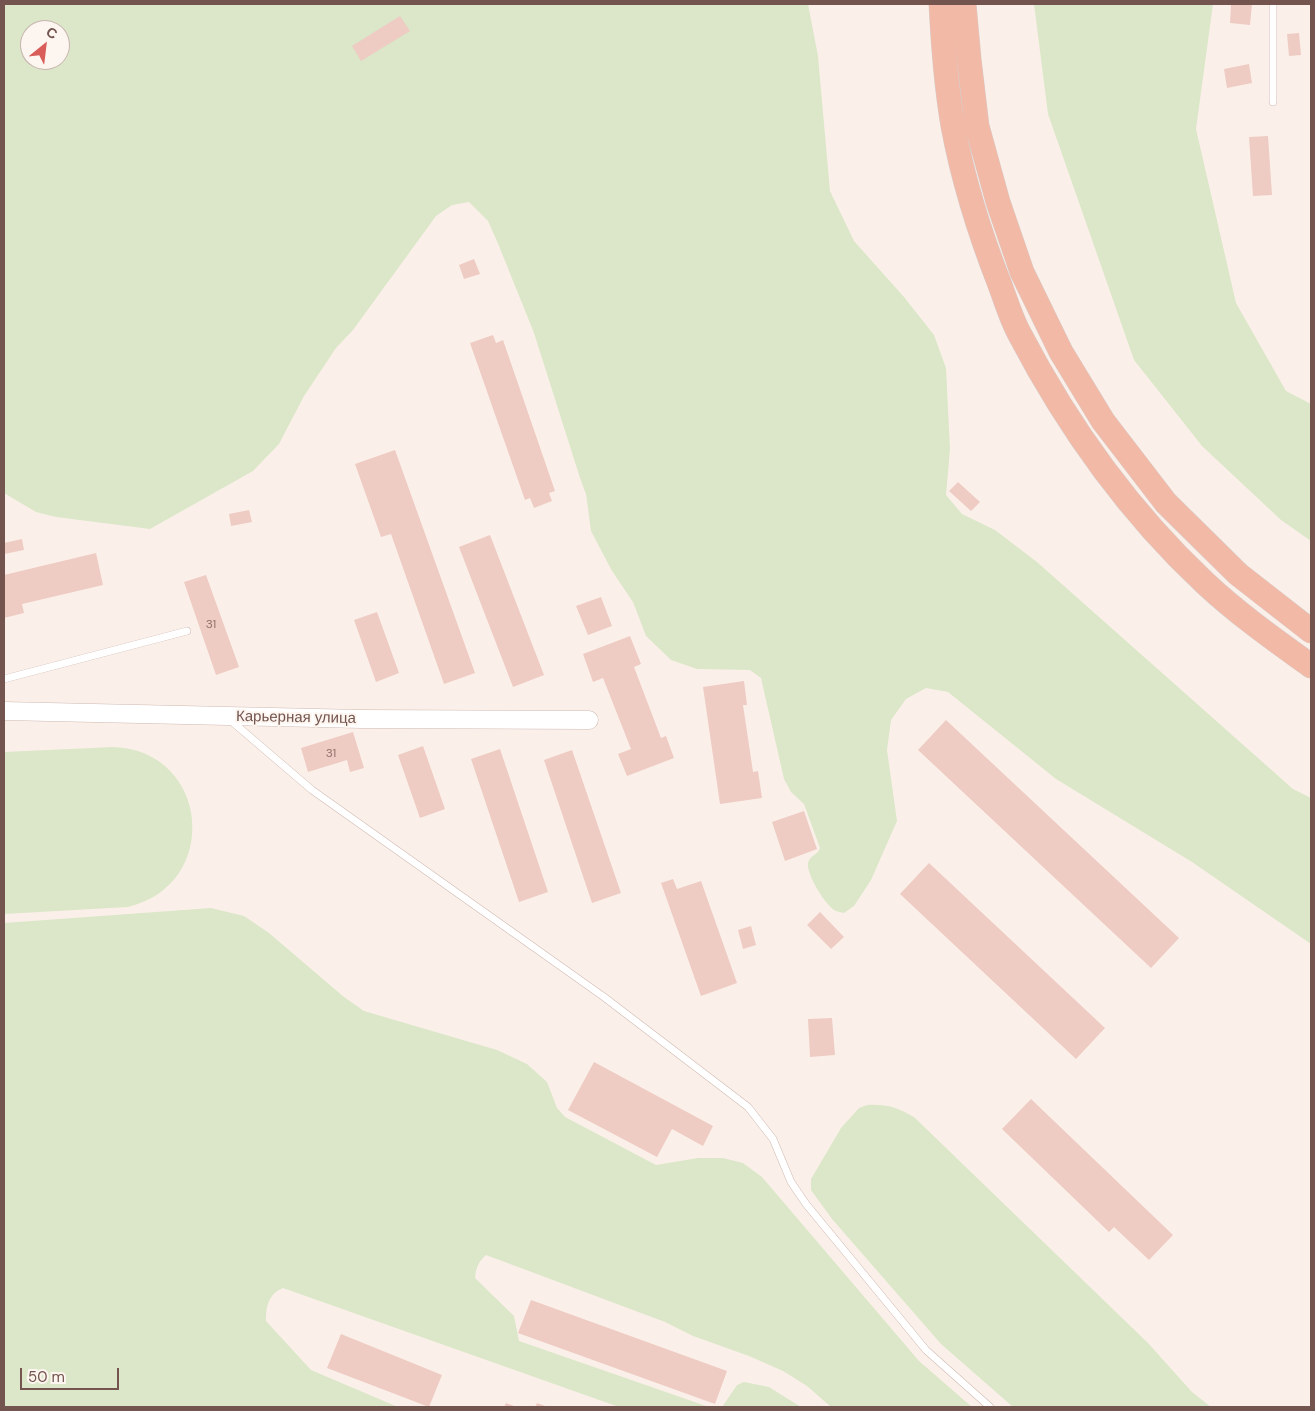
<!DOCTYPE html>
<meta charset="utf-8">
<style>
body{margin:0}
#map{position:relative;width:1315px;height:1411px;overflow:hidden;background:#fbf0e9;font-family:"DM Sans",sans-serif}
canvas{display:block}
.frame{position:absolute;inset:0;border:5px solid #73544f;pointer-events:none}
.north{position:absolute;left:20px;top:20px;width:50px;height:50px;box-sizing:border-box;background:#fdf5ef;border:1px solid #c6b5af;border-radius:50%;rotate:29deg;font-size:14px;font-weight:700;line-height:20px;text-align:center;color:#73544f}
.north::after{content:'';display:block;margin:auto;width:18px;height:22px;background:#d95d59;clip-path:polygon(50% 0,100% 100%,50% 72%,0 100%)}
.scale{position:absolute;left:20px;top:1368px;width:99px;height:22px;box-sizing:border-box;border:2px solid #73544f;border-top:0;padding-left:6px;font-size:15px;line-height:18px;white-space:nowrap;color:#73544f;-webkit-text-stroke:4px #fdf5ef;paint-order:stroke}
</style>
<div id="map">
<canvas width="1315" height="1411"></canvas>
<div class="frame"></div>
<div class="north">С</div>
<div class="scale">50 m</div>
</div>
<script>
const g = document.querySelector('canvas').getContext('2d');
g.lineJoin = 'round';
function fillPath(path, color) { g.fillStyle = color; g.fill(path, 'evenodd'); }
function stroke(path, color, width, dash) { g.strokeStyle = color; g.lineWidth = width; g.lineCap = dash ? 'butt' : 'round'; g.setLineDash(dash || []); g.stroke(path); }
function write(font, color, halo, rows, align = 'center') {
  g.font = font + ' "DM Sans",sans-serif'; g.lineWidth = 4; g.setLineDash([]); g.textBaseline = 'middle'; g.strokeStyle = halo; g.fillStyle = color; for (const [text, x, y, turn = 0] of rows) {
    g.save(); g.translate(x, y); g.rotate((+turn || 0) * Math.PI / 180); g.textAlign = isNaN(turn) ? turn : align; if (halo) g.strokeText(text, 0, 0); g.fillText(text, 0, 0); g.restore();
  }
}
fillPath(new Path2D(`
 M4,4H808L818,56L830,191L854,241L904,297L934,335L946,368L950,449L946,495L962,514L995,530L1037,562L1293,789L1311,798V944L1192,862L1056,779L948,692L926,688L906,699L891,720L887,750L897,821L871,880L854,906L844,913C841,912 838,912 836,911C826,907 806,874 808,863C810,855 818,855 820,848L804,804L791,792L784,779L761,678L750,670L697,669L671,660L646,636L633,602L612,571L591,531L586,494L580,478L534,333L499,246L488,221L469,202L452,205L436,216L353,330L336,348L304,396L279,444L253,471L150,529L56,517L36,512L4,493ZM30,30H60V60H30Z
 M1034,4H1213L1196,129L1236,303L1286,391L1311,404V541L1281,520L1202,446L1134,360L1048,114Z
 M113,747C210,750 222,885 128,907L4,914V752Z
 M211,908L244,916L269,933L344,997L364,1011L497,1050L527,1064L547,1082L557,1108L565,1117L656,1165L698,1158H723L743,1163L762,1177L919,1361L972,1407H831L807,1386L783,1371L749,1356L693,1336L665,1322L486,1255C478,1262 476,1268 475,1278L514,1316L519,1341L709,1407H619L283,1288C268,1294 266,1307 266,1321L311,1370L398,1407H4V923Z
 M867,1105C887,1104 896,1107 914,1117L1148,1343L1192,1392L1211,1407H1013L941,1344L832,1219L811,1190V1179L841,1128L859,1108Z
 M744,1382L769,1387L801,1407H722L737,1385Z`), '#dbe7c8');
fillPath(new Path2D(`
 M1231,4H1252L1250,25L1230,23Z
 M400,16L410,31L361,61L352,46Z
 M1299,33L1301,55L1289,56L1287,34Z
 M1249,64L1252,83L1227,88L1224,69Z
 M1268,136L1272,195L1253,196L1249,137Z
 M474,259L480,274L464,279L459,265Z
 M493,335L496,343L503,340L555,491L549,493L552,501L534,508L530,498L525,500L470,343Z
 M395,450L475,673L444,684L391,534L381,537L355,464Z
 M958,482L980,502L971,511L949,491Z
 M249,510L252,522L231,526L229,514Z
 M490,535L544,675L513,687L459,547Z
 M22,539L24,550L4,554V543Z
 M96,553L103,585L22,604L24,613L4,618V575Z
 M206,575L239,667L216,675L184,582Z
 M601,597L612,626L588,635L576,606Z
 M377,612L399,673L376,682L354,620Z
 M630,636L641,664L634,667L661,738L666,736L674,758L627,776L618,754L631,749L603,678L593,682L583,654Z
 M744,681L747,705H743L753,772L758,771L762,798L720,804L703,687Z
 M946,720L1179,938L1151,968L918,750Z
 M353,732L364,768L350,772L347,760L308,772L301,748Z
 M423,746L445,809L420,818L398,755Z
 M500,749L548,892L519,902L471,759Z
 M572,750L621,893L592,903L544,760Z
 M804,811L817,849L785,861L772,822Z
 M929,863L1105,1028L1076,1059L900,894Z
 M673,879L677,889L701,881L737,983L701,996L661,883Z
 M820,912L844,937L831,949L807,925Z
 M751,926L756,945L743,949L738,930Z
 M832,1018L835,1055L810,1057L808,1019Z
 M594,1062L713,1126L703,1146L672,1129L657,1157L568,1110Z
 M1031,1099L1173,1235L1149,1260L1114,1227L1109,1232L1002,1129Z
 M531,1300L727,1371L715,1404L518,1333Z
 M341,1334L442,1375L429,1407L327,1368Z
 M506,1403L517,1407H504Z
 M537,1403L548,1407H535Z`), '#eecbc3');
const service = new Path2D(`
 M1273,4V102
 M4,679L187,631
 M229,719L312,790L604,997L748,1107L773,1139L791,1182L806,1204L926,1350L990,1407`);
const tertiary = new Path2D(`
 M4,711L362,719L589,720`);
const trunk = new Path2D(`
 M941,4C943,44 946,86 953,126C963,180 980,234 1000,285C1006,301 1011,318 1019,333C1067,425 1129,512 1205,583C1238,614 1275,640 1311,666
 M964,4L969,59L977,126L998,202L1022,272L1061,352L1103,421L1166,503L1238,574L1311,631`);
stroke(service, '#ceb9b2', 8);
stroke(tertiary, '#ceb9b2', 19);
stroke(trunk, '#d8cfce', 25);
stroke(service, '#fff', 7);
stroke(tertiary, '#fff', 18);
stroke(trunk, '#f1b9a6', 24);
write('12px', '#92726c', null, [
 ["31",211,625],
 ["31",331,754]
]);
write('15px', '#73544f', '#fdf5ef', [
 ["Карьерная улица",296,718,1]
]);
</script>
